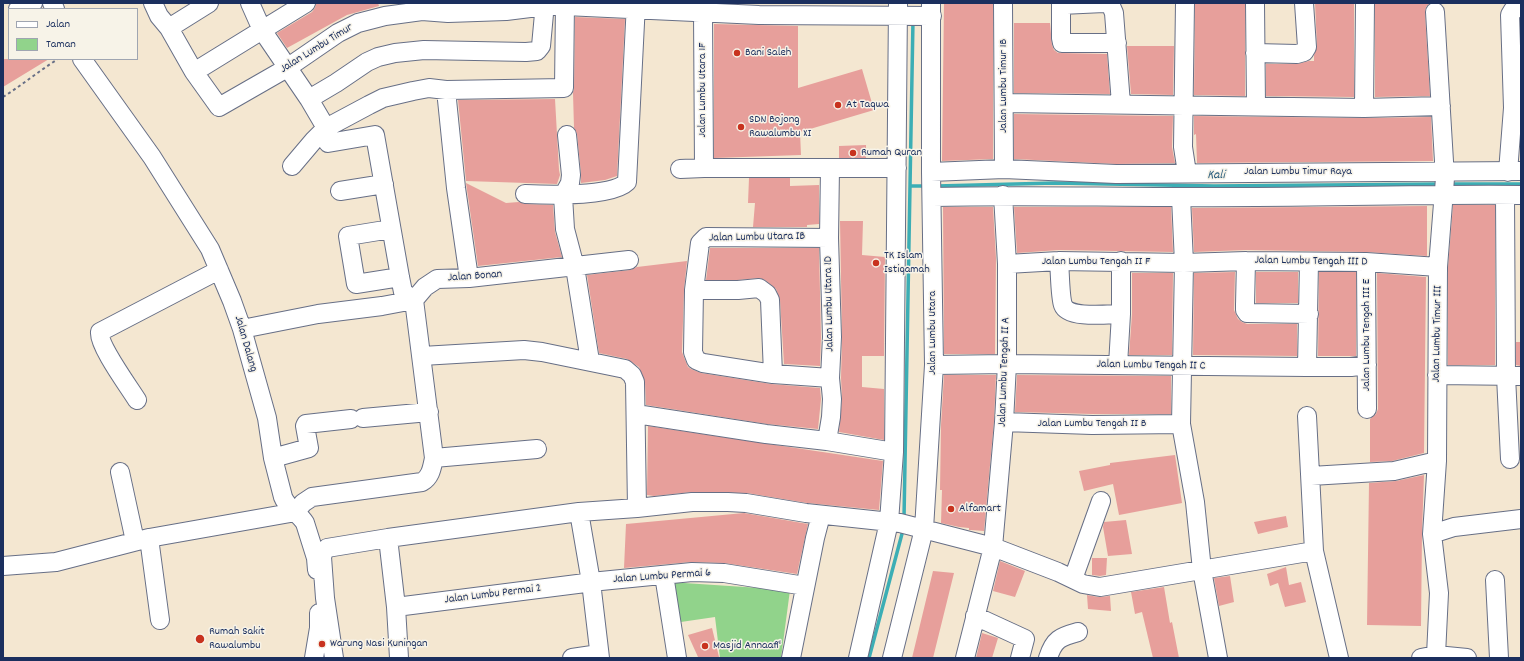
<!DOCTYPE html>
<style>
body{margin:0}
#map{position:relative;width:1524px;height:661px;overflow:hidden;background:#f4e7d1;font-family:Dekko,sans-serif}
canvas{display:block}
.frame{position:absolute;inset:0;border:4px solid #1b2f5e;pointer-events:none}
.legend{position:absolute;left:8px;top:8px;width:130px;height:52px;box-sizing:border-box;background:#f7f3e8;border:1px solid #9fa5b1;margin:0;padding:5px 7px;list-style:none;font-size:12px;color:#1b2f5e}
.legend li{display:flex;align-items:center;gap:8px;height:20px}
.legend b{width:20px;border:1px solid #9fa5b1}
</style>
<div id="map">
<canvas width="1524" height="661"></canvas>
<div class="frame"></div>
<ul class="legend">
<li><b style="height:5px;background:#fff"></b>Jalan</li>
<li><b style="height:11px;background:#91d38b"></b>Taman</li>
</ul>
</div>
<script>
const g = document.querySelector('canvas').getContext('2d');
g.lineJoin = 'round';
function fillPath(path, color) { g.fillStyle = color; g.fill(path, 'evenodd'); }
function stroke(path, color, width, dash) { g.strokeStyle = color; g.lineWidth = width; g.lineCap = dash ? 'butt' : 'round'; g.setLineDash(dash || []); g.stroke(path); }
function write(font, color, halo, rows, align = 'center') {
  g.font = font + ' Dekko,sans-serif'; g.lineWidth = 3; g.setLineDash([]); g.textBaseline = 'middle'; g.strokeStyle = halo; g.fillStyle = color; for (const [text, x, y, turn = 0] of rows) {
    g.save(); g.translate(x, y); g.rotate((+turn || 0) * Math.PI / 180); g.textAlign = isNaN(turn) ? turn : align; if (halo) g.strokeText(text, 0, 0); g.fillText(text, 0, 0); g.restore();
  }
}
fillPath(new Path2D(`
 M669,582L790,590L781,658H720L715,617L674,623Z`), '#91d38b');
stroke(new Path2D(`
 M1449,184H1521
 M910,186H927
 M937,186L1055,183L1214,186L1439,184
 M904,518L913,20
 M869,658L903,530`), '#3caeb5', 3.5);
fillPath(new Path2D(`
 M316,3H378L379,6L347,15L287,48L277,33L312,12L315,8Z
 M944,3H993V159L942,161Z
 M1195,3H1245V96L1194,95Z
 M1315,3H1354V97L1266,96V64H1297L1309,61H1314V55L1317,46Z
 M1375,3H1430L1426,7L1425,13L1430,96L1375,97Z
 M575,17L625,19L617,176L605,180L581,183V174L577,134L574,128L573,93L574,88Z
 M1014,23H1050L1052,45L1054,50L1058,53L1107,54L1110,94L1014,93Z
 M714,24L798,26V88L862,69L874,110L800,132L801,155L714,158Z
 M1127,46H1174L1173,95L1131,94Z
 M3,59H49L3,87Z
 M555,99L559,170L560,175L557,184L466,181L458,100Z
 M1014,114L1173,116L1172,147L1175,163L1116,164L1014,159Z
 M1194,116L1364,118L1431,117L1433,161L1197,163L1196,134L1194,135Z
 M866,145V158H839V146Z
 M749,178H790V186L819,185V224L807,225V227H753L755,203H748Z
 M466,183L506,203L519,202L525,204L553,205L555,232L562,257L478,266Z
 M1453,205H1495V365H1448V267Z
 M1427,206V256L1366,252L1246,250L1194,252L1192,208Z
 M943,207H993L996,258L995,354H944Z
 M1014,207H1171L1173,252L1059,250L1017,253Z
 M840,221H863L862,255L885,257L884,356H862V387L884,389V440L839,432L842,399L841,378L842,337Z
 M710,248H819L821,337L820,366L784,364L780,300L776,289L765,280L759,278L738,280H706Z
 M687,261L684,290L682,352L688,367L691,369L701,373L771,384L820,388L821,399L818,429L767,424L646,405L645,382L639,367L627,359L599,353L587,275L630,270L637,267Z
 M1235,272L1234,310L1238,319L1242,322L1247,324H1297V356L1193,355L1194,273Z
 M1256,272H1298V303H1256Z
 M1319,272H1356V356H1318Z
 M1132,273H1173L1172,355H1129L1132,314Z
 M1377,273L1426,277L1424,453L1392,461L1370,462V419L1376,414L1378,409Z
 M1516,342H1521V366L1516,365Z
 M944,375H996L994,421L984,531L971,530H969V528L959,527L941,523L942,490H940L941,425Z
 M1017,375L1171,376V414H1092L1015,412Z
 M648,426L883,461L879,510L807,503L747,493L692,492L654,496L647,495Z
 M1175,455L1182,503L1119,515L1113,484L1084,491L1079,471L1110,465V463Z
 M1424,475L1422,533L1421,626L1367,625L1369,483L1396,481Z
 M744,513L808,524L797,574L724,563L691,562L624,568L626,524Z
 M1286,516L1288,527L1258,534L1254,522Z
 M1126,520L1132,554L1108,556L1103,527L1104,522Z
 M1092,558H1107L1106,575L1100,576L1092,575Z
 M1000,561L1025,571L1015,597L993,591Z
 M1286,567L1289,585L1301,582L1306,602L1285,607L1278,583L1270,586L1267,574Z
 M933,571L954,573L933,658H912Z
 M1230,576L1234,602L1219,606L1214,578Z
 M1164,587L1170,623L1172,622L1179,658H1153L1142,612L1135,614L1131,592Z
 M1087,595L1098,597L1110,596L1111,611L1088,609Z
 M712,628L719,657H698L688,635Z
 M982,633L998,638L992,658H976Z`), '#e79f9b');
const minor = new Path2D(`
 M52,3L55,9
 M153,3L159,16L169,28
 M209,3L169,28L194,72L306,3
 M250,3L262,30L309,99L326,128
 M1003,3L1004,169
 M1061,3V38L1062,43H1117
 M1106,3L1111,6L1114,13L1121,104
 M1185,3L1183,147L1187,173
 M1255,3L1256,106
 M1061,5L1104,3
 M18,9L33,3
 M703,12L704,168
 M1435,12L1445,178L1438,267L1437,461L1432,534L1439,593L1436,655
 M1255,53L1297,54L1304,52L1307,47L1304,3
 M82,59L152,157L210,249L232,301L242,329L267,418L273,458L283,497C287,508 299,513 305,523L316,558L317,570
 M194,72L219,107L287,68L338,33L358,23L385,16L422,11L448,13L506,11L546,6H565L759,15L932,16
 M446,90L456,188L469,278
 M309,99L336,83L367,62L378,57L395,53L424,50L526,52L537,51L541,46L545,3
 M1005,103L1364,108L1441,106
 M1364,108L1365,3
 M567,135L571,175L570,183L563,196L565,229L575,267L590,361
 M292,166L314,140L326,128L369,105L383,98L413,91L429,88L446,90L564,88L565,3
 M680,169L704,168H897
 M931,172L1004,169L1116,174L1521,171
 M1508,172L1513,108L1510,15L1513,10L1521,7
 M340,191L384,184
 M525,194C547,195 612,197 627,182L636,3
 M1505,195L1506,376L1510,459
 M932,197C1014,195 1097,197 1180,197C1293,198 1407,194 1521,195
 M1181,197L1184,263L1181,424L1195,502L1202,570L1218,658
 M391,229L348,236L356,284L400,277
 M829,238L706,237L700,243L694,290L693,352L696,360L703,363L773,374L830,378
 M1059,261C1060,271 1060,297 1063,305C1068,319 1109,314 1121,314
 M1246,261L1245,305V310L1247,313L1309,314
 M1366,262L1367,409
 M1007,264L1059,261L1184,263L1246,261L1366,262L1438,267
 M694,290H738L759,288L767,294L770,300L773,374
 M242,329L318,314L382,306L414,300L425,287L437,279L469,278L629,260
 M422,356L524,350L542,352L625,369L632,375L635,382L637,508
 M934,365L1007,364L1307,367H1351L1367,365
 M1118,365L1121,314V261
 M1307,367L1309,262
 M1437,375L1521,376
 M137,400C129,387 98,345 100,332L219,270
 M636,414L766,434L827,441L894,452
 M1307,416L1314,551
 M363,418L429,412
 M1004,422L1092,425L1181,424
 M827,441L831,417L832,399L830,378L832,337L829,238L830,168
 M273,458L309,448L305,426L306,424L351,419
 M434,458L537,449
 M120,472L135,541
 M1311,476L1394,471L1437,461
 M579,512L591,582L600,658
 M1432,534L1454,527L1521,519
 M149,538L160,620
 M388,538L396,607L399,658
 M3,566L56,562L149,538L296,512L303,503L312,497L422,482C431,477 432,467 434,458L414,300L403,292L400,277L375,135L328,143
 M664,575L677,658
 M1073,579L1101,501
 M1495,580L1499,658
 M396,607L601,581L692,572L724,573L805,586
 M975,616L1025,639L1020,658
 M314,658L319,628V613
 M334,658L325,598L322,557L324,551L327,548L388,538L579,512L637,508L692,502H728L746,503L806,513L900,523L993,547L1058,572L1083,584L1100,587L1314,551L1339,658
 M572,658L599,654
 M791,658L815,538L821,515
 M858,658L889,522L894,452L898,3
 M892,658L924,529L934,365L931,172V3
 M965,658L993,547L1004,422L1007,364V264L1003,195
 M1048,658C1054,639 1060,637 1078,632
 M1421,658L1436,655L1467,658`);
stroke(minor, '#676f86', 20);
stroke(new Path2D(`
 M3,97C22,85 39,71 58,59`), '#676f86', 2, [3, 3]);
stroke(minor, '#fff', 18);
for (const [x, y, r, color] of [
 [737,53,4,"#c8321e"],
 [838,105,4,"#c8321e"],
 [741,127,4,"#c8321e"],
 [853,153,4,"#c8321e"],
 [876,263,4,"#c8321e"],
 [951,509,4,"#c8321e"],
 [200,639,5,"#c8321e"],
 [322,644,4,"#c8321e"],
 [705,646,4,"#c8321e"]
]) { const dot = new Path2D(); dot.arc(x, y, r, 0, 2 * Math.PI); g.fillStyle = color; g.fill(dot); stroke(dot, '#f7f3e8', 1.5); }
write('12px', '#1b2f5e', '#f7f3e8', [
 ["Jalan Lumbu Timur",317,49,-32],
 ["Jalan Lumbu Timur 1B",1004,86,-90],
 ["Jalan Lumbu Utara 1F",703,90,-90],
 ["Jalan Lumbu Timur Raya",1298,172],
 ["Jalan Lumbu Utara IB",757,238,-1],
 ["Jalan Lumbu Tengah II F",1096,262],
 ["Jalan Lumbu Tengah III D",1311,262,1],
 ["Jalan Bonan",475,277,-4],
 ["Jalan Lumbu Utara 1D",830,304,-91],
 ["Jalan Lumbu Utara",933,333,-90],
 ["Jalan Lumbu Timur III",1438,334,-89],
 ["Jalan Lumbu Tengah III E",1367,335,-90],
 ["Jalan Dalang",245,344,74],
 ["Jalan Lumbu Tengah II C",1151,366,1],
 ["Jalan Lumbu Tengah II A",1005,372,-88],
 ["Jalan Lumbu Tengah II B",1092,424],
 ["Jalan Lumbu Permai 6",662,577,-4],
 ["Jalan Lumbu Permai 2",493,595,-7]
]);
write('12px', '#1b2f5e', '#f7f3e8', [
 ["Bani Saleh",745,53],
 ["At Taqwa",846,105],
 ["SDN Bojong",749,120],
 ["Rawalumbu XI",749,134],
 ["Rumah Quran",861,153],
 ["TK Islam",884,256],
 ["Istiqamah",884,270],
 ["Alfamart",959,509],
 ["Rumah Sakit",209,632],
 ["Rawalumbu",209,646],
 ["Warung Nasi Kuningan",330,644],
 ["Masjid Annaafi'",713,646]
], 'left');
write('italic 13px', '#275b7c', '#f7f3e8', [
 ["Kali",1216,176]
]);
</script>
